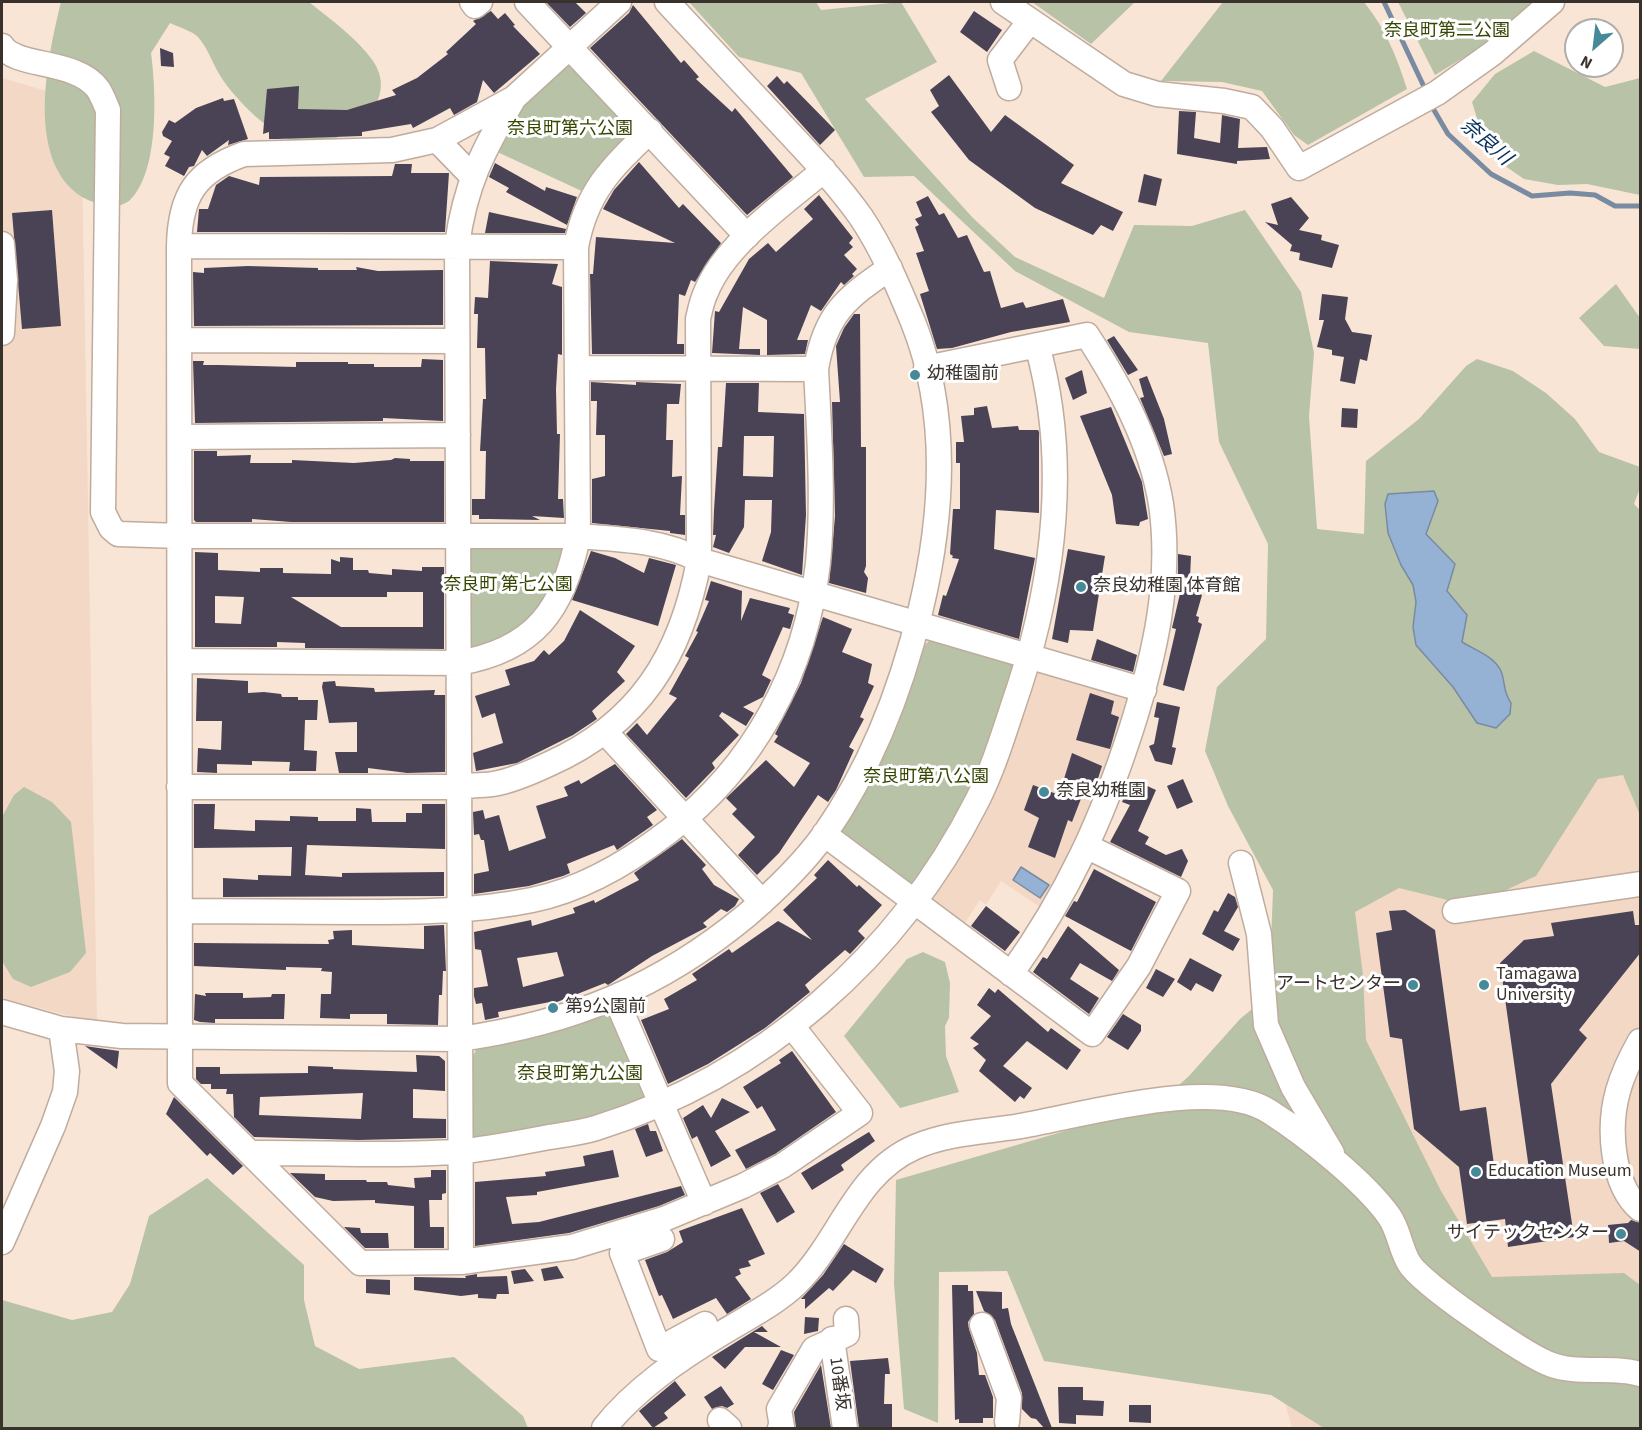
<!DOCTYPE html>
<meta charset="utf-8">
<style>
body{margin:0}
#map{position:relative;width:1642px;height:1430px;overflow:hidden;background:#f9e5d6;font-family:"Source Sans 3",sans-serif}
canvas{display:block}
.frame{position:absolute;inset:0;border:3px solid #39312c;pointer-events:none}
.north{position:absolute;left:1564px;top:18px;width:60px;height:60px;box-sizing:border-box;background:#fff;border:2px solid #b0adab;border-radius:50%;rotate:208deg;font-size:16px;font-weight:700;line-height:24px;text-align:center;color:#39312c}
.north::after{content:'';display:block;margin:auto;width:21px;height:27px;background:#468999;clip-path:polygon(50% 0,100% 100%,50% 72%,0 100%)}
</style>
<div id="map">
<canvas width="1642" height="1430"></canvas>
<div class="frame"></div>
<div class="north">N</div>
</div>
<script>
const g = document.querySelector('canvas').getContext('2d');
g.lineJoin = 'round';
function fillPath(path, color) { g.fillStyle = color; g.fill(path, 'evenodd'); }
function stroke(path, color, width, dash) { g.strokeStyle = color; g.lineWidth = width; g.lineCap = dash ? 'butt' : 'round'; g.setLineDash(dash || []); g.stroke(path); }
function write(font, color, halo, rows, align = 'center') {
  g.font = font + ' "Source Sans 3","Noto Sans JP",sans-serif'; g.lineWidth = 6; g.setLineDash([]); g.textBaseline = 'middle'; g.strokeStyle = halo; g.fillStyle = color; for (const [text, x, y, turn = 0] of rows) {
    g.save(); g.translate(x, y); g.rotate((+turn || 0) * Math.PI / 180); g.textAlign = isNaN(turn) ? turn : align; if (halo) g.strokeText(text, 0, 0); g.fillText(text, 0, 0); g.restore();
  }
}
fillPath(new Path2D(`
 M2,78L81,101L97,1023L2,998Z
 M1640,650V1365L1429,1275L1325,892Z
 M1038,669L1124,694L1130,704L1084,834L1043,909L1001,881L986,905L980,900L962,927L932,902L929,894L1029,676Z
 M1276,1371L1374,1428H1292Z`), '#f2d8c5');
fillPath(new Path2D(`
 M61,2H309C330,19 357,38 373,61C403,105 341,150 300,143C275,140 233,97 221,77C213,65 208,48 198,37C192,31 178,27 170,23L151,53C156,90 160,173 129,201C125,204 117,206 112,208C103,205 91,202 82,197C24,160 48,55 61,2Z
 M689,2H816L821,10L901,2L937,62L865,99L973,218L1015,257L1104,298L1134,225L1192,226L1245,210L1301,292L1314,353L1309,416L1317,529L1364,534L1366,461L1419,419L1466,366L1477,359L1513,371L1546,393L1575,419L1599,452L1640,467V488L1634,504L1640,510V815L1623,775L1598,779L1536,876L1472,906L1399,888L1355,912L1363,975L1366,1040L1441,1191L1492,1277L1624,1273L1640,1285V1428H1324L1271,1395L1044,1361L1007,1271L939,1272L938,1423L904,1409L894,1284L896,1180L1158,1104L1189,1076L1240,1019L1269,995L1273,890L1228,806L1205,751L1217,687L1266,639L1268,544L1219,442L1208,343L1129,332L1015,271L914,176L864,177L801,73L739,57ZM1434,491L1438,501L1426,534L1455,564L1447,591L1467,615L1462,642C1475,649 1494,656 1501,671C1506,683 1502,691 1511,703L1453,687L1416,645L1413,627L1416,602L1413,585Z
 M1032,2H1135L1091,44Z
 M1223,2H1364C1385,28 1397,57 1407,89L1308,145L1294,135L1262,91L1222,82L1161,81Z
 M1398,2H1535L1481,47L1435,75Z
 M1534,51L1605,87L1640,78V195L1587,184L1558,185L1524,179L1488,154L1472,102L1495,74Z
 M565,61L576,64L637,127L586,193L493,150L521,109Z
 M1616,284L1640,318V349L1604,346L1579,318Z
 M475,543L560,545L569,551L539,614L510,637L467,655V556Z
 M934,637L1014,662L1018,671L993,746L920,885L908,887L844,839L841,827C869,781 895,736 911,685C917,665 915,650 934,637Z
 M24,787L52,802L71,822L86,953L70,972L31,987L13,979L2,961V817L14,795Z
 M923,952L945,962L950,983L949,1018L945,1026L946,1056L959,1092L900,1108L844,1036L907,959Z
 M612,1013L649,1090L646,1099L596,1121L475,1140L469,1135L471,1060L476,1050L546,1035Z
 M207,1178L304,1265V1300L315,1346L359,1369L454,1357L523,1416L528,1428H2V1300L72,1320L112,1312L130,1284L149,1216Z`), '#b8c2a7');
const water = new Path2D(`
 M1434,491L1438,501L1426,534L1455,564L1447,591L1467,615L1462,642C1475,650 1494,656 1501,671C1506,683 1502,690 1511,703L1510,714L1496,728L1477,723L1453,687L1416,645L1413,627L1416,602L1413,585L1401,565L1388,533L1385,504L1388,494Z
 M1021,867L1049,885L1040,898L1013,880Z`);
fillPath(water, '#95b1d3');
stroke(water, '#798ba1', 1.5);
stroke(new Path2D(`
 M1384,2L1426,91
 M1431,105L1448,134L1491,174L1532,196L1570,193L1595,195L1615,206H1640`), '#798ba1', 5);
fillPath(new Path2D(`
 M546,2H575L586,13L570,27Z
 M633,5L681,63L684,60L699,77L696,79L732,112L735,108L793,177L747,215L590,48L629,13Z
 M491,11L498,19L505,13L515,25L513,26L540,54L494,93L483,80L477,102L454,115L450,108L413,128L411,124L362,132V136L277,139H269V132L263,134L267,89L299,86L298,109L347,110L396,95L392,90L417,78L448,54L446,52L476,24L473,21Z
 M974,11L1002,30L987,52L960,32Z
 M160,48L173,53L174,67L161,66Z
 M949,75L991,132L1005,115L1074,165L1061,183L1123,212L1113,231L1101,225L1093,235L1035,208L969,160L931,112L939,106L930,90Z
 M777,76L784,84L787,81L835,130L820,145L767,86Z
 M223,98L224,101L234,99L248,139L228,145L229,140L207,156L202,150L194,166L189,167L184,176L165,166L170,157L164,154L172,141L163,136L162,132L169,120L175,123L196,108Z
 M1179,111L1196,112L1194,138L1220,143L1222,115L1240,119L1238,148L1267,147L1270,159L1237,161V164L1177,154Z
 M639,162L679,208L683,204L721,243L695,282L691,280L685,296L679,294L677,344H684V354H592L590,274H593L596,237L675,243L603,209L614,190Z
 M495,163L545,191L546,187L577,197L567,225L506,192L509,188L489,177Z
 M395,164H412L411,173H449L445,232H197L199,209H208L216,185L229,176L259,185L260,177L392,176Z
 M1144,174L1162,179L1156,206L1138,202Z
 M819,195L853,238L849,243L853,247L844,255L857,269L852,274L854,276L844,285L841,282L821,311L811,305L797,340H808L805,354L767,355V320L743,307L739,349H760V355L712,353L715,311L719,312L749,259L768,243L776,252L813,219L804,209Z
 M928,196L939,215L944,213L958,238L967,235L984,272L990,271L1001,308L1023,302L1026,308L1063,299L1070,322L1011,332L952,348L937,349L920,294L929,291L916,253L924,251L915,227L919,225L915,219L922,216L916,202Z
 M1291,197L1309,218L1299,230L1322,235L1321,240L1339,245L1332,268L1299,260L1300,253L1290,251L1292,245L1265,222L1278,225L1271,204Z
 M52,210L61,326L22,329L12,213Z
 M489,212L566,229L565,233H485Z
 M490,261L558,264L552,284L562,287V355L558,354L556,389L557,434H560L558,499H563L564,518L532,516L540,520L490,519H479V515H472V499H485L486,451H480L483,399H486L485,348H477L478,314H474L475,297L488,298Z
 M248,266L318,268V270H357L356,267L378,271L443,270V325L194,326L193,272L204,273V268Z
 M1322,294L1348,297L1345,319L1352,332L1372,335L1367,361L1360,359L1355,384L1340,381L1344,357L1332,355V350L1317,347L1324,320H1319Z
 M854,314H860L861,447H866V566L864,572L868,578L866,593L829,583L835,516L832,402H840L836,346L844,328Z
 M1114,336L1138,370L1128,375L1107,340Z
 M422,359L443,360V421L383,418V421L195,423L193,361H204L203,365H219L296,367V362H348V364H374V367H421Z
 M1082,370L1087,393L1073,400L1065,378Z
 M1147,376L1164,419L1172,454L1164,456L1140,398L1144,397L1139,379Z
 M591,382L636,385V382L681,384L679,404H667L666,440H673L672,477L682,476L680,515H685V535L670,533V531L592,523V479L605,476V435H596L597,401H591Z
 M726,383H759L758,412L804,414L806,515L802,575L762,561L771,532L772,500H745L744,527L729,553L713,547L716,535H713L714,510L718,447H722ZM744,436H774L773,477L743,476Z
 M987,406L992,428L1018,426L1019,430H1038L1039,432V513L996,510L994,549L1035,558L1019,639L938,615L943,595L946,596L959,559L952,558L953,556L950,554L953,509H960V463H956V442H964L961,416L974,415V408Z
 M1111,407L1142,482L1148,519L1140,522L1139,526L1116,524L1112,495L1080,416Z
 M1342,408L1358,409L1357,428L1341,427Z
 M194,451H217V456L251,455L250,463H292V460L354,463L391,460L395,458L410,459V461H444V522H291L252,519V522H196L194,520Z
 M1068,549L1105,556L1093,631L1070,630L1068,643L1052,639Z
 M591,551L615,558L644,573L649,558L676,565L658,626L572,600Z
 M195,552L218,553V570L260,572V568H283V573L331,574V559L340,562V557L353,558V570H368L369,573L392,575V569L422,571V567H444V649L305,648V643L277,642V647H195ZM387,592H423V627H341L291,597H387ZM215,596L244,597L241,624L215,623Z
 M1178,554L1191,556L1190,578L1178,577Z
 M711,581L742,591L741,621L750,598L790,608L788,613L794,615L790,629L783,627L762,675L771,680L763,697L743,707L754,713L746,726L722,712L719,716L739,735L712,763L715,768L686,798L626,734L637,723L647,735L677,698L669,694L689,658L685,656L698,632L696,631L709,601L705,600Z
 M1182,585L1202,595L1196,616L1199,617L1198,622L1202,624L1184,691L1163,685L1176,629L1172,628Z
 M580,610L635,646L617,672L625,681L592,711L597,719L573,735L517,763L476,771L473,753L503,743L495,713L482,718L475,696L510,685L505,670L534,661L544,650L549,655L564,641Z
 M823,617L852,629L842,652L872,664L868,683L874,686L860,717L864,719L849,747L854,750L836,790L828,802L818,795L779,853L757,875L738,855L755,837L732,814L737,809L726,798L766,760L794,787L810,763L774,742L778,736L775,734L801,683Z
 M1097,639L1137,655L1133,672L1091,660Z
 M197,678L248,681V693L264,692L281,694L282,697H298V700H318L317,720H305L304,750L317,751L316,771H289L290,762L252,761V765L217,764V773L197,772L198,748L221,750L222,721H196Z
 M335,681L336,686L374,688L375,692L435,690L434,695H445V772L407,773L368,768V773H339L335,752H357V722L329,723L322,687L323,682Z
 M1090,693L1114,701L1111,714L1119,717L1110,749L1076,740Z
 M1157,702L1180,707L1172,747L1176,748L1172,765L1155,761L1149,746L1154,744L1159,718L1154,717Z
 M1072,753L1102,766L1093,794L1084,791L1072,822L1068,820L1055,858L1028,847L1039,818L1024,810L1033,785L1059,795Z
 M615,764L657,810L647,817L653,825L617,850L614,845L567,864L570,873L563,876L529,886L474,894V874L489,871L484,840H481L479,834L474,835L473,812L483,810L485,819L499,815L509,851L546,838L536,806L568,796L564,787L579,780L581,784Z
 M1132,779L1156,790L1138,831L1149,837L1145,844L1166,855L1182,849L1188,861L1181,877L1110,842L1130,805L1122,802Z
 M1183,779L1193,802L1177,809L1167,786Z
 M194,804H215L214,829L255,831V820L290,821V816L318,817V821H356V808L371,809L372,822H406V813H422V804H445V849L307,845L305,875L342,877V873L444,872V896L223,897V878L258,880V875L291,876L292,847L194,848Z
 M682,839L706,865L702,869L714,885L739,899L735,906L727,912L721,909L703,923L707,927L652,956L608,985L605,983L552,1004L550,1002L498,1012L499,1017L485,1020L482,1003L476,1004L474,996V988L488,986L481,950L475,949L474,932L531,920L532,926L575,913L573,908L594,900L595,903L639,880L634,873ZM557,952L564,976L523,987L517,958Z
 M828,860L857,887L859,885L882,905L858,931L865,938L850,954L845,950L805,985L810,992L765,1028L708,1064L668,1084L641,1020L669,1009L664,999L697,980L692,974L729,949L732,953L778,921L812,940L783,910L817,878L814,875Z
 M1094,869L1156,902L1131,951L1065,916L1074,901L1077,902Z
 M1228,893L1235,897L1238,907L1224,931L1240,939L1233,951L1202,934L1214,910L1218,912Z
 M986,906L1020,932L1005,951L971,926Z
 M1405,910L1435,930L1460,1111L1486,1107L1495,1172L1529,1169L1500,963L1524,940L1554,936L1551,923L1633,911L1635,925H1641V952L1579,1030L1587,1038L1551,1084L1574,1237L1508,1247L1505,1219L1467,1224L1459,1167L1414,1129L1402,1039L1390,1037L1376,933L1392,930L1389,911Z
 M444,925L446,971H443L442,995H439L438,1025L387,1024V1014H350V1019L320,1018L321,994H331L332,972L321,971L322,968L286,967V970L194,966V943L329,944L328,940L334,939L333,931L352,930V945L424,949V926Z
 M1068,926L1119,970L1112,981L1080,963L1070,979L1099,998L1089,1014L1033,972L1043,957L1047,959Z
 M1190,958L1222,975L1213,992L1196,983L1191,991L1177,982Z
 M1156,969L1175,979L1163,997L1146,988Z
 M989,988L995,993L998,989L1048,1032L1051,1028L1081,1050L1067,1070L1027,1041L1003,1066L1032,1088L1024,1099L1020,1096L1015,1102L979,1071L986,1060L973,1048L979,1044L970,1038L991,1016L977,1005Z
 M205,993H243V998L271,997L272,994H285L284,1019H215V1023L200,1022L194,1020L195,994L206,996Z
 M1123,1014L1141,1025V1031L1128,1050L1107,1037Z
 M85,1046L119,1051L117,1069Z
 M792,1051L836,1112L775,1154L746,1169L735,1150L776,1130L762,1106L757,1109L743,1087L781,1063L779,1060Z
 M416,1055L439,1056L445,1061V1091L413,1089V1118L446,1119V1138L358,1140L254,1137L234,1117L233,1094H226L227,1089H211V1084H201L196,1079V1067H220V1074L308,1073V1066L333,1067V1069L417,1072ZM363,1093L361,1119L259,1115L260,1097Z
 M174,1097L243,1166L233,1175L210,1153L207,1156L166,1114Z
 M722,1098L750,1112L715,1131L731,1156L711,1167L697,1136L692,1139L683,1118L703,1105L711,1118Z
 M648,1124L650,1131H656L663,1151L646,1157L635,1129Z
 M869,1132L875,1141L841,1165L844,1170L812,1190L801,1173Z
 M613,1150L619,1177L537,1192V1195L506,1197L512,1224L539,1222L681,1186L685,1195L659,1206L569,1233L475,1246V1182L546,1176L545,1172L585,1166L583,1156Z
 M431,1170H446V1193L442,1194V1200H429L430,1227H444V1248H414V1206L375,1203V1200L333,1201L315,1197L290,1173L325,1174V1180H366L367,1182H387L388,1185L415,1188L414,1178L431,1177Z
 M778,1184L795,1212L777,1223L760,1193Z
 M742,1208L765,1254L748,1261L751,1266L739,1269L741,1274L735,1277L751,1299L727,1314L716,1298L673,1319L662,1295L659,1296L645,1260L667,1252L683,1242L679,1231Z
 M1631,1220L1641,1223V1252L1624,1241L1609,1243L1608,1225L1628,1223Z
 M344,1227L360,1228L361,1233H388L389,1248H365Z
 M844,1244L884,1269L876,1283L853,1270L833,1291L829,1288L805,1309V1299H801L823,1275Z
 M557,1266L564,1278L544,1281L541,1269Z
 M525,1269L534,1281L514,1284L511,1271Z
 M477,1274V1277L507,1276L509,1294H497L496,1299L478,1298V1294L461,1296L414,1290V1277L466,1278L465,1276Z
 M366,1279L390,1280V1295L366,1293Z
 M952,1285H968V1291H973L974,1314L968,1322L969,1329L977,1353L979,1375H985L993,1397V1418H983V1423H959V1419L955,1420Z
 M976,1291L1002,1292V1309L1008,1308L1011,1324L1052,1428H1044L1036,1419L1031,1418L1022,1409V1393L995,1320L984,1311Z
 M805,1317L819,1318L818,1331L804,1334Z
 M762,1326L768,1332H754L781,1347H745L725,1369L712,1357Z
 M781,1350L794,1355L773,1390L762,1384Z
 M888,1358L890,1374H885L884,1404H892V1428H859L850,1361Z
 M821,1365L831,1428H796L794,1412Z
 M675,1381L686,1395L664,1413L668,1418L653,1428L639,1411Z
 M721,1386L734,1404L727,1408L722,1406L712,1409L704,1397Z
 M1058,1387H1083V1400L1104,1401L1103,1416L1076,1415V1424L1059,1423Z
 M1129,1405H1151V1423L1129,1422Z`), '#494355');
const minor = new Path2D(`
 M472,2L475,6L480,2
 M527,2L747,236
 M619,2L514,98L437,140L392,150L244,154C196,171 180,195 179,246L180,1083L360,1263L461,1262L572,1247L664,1219L743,1186L782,1166L860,1113L792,1026
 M1003,2L1124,84L1157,94L1224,101L1252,107L1272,128L1299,168L1437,93L1493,53L1552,2
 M2,46C16,68 76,59 98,89C102,95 105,103 108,110L103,512L111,528L118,534L181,536H578C618,539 663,540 699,560L1144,690
 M1009,88L1000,60L1029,22
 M437,140L472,176
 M2,244L5,280L2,333
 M179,246L576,247
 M181,340L457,341
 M577,368L816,369
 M926,368L1087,335C1120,386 1151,443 1161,504C1172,580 1155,654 1132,727C1102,820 1068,894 1011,974
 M180,437L458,435
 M181,661L458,663C535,650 564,609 578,536L576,247C586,192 611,168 650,131
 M605,732L762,902
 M179,787H452C466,785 480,786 493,784C512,781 532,772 549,764C639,724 682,655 699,560L698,319C700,310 702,300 706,292C725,244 785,203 824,170
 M824,834L1092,1034L1139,966L1178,891L1088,847
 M1241,863L1259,934L1266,1025L1293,1087L1332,1153
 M180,911C238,911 296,912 354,912C414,912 473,912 532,900C581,890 629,862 668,832C754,767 806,670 818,563C824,501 819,431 816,369C825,314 846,298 890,268
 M1455,911L1640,884
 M616,999L704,1203
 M2,1012L61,1029L122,1036L460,1039C572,1023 660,987 747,915C775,891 802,865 824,835C871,768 902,687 921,608C943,515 949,412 913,322C898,286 883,250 861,217C837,183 808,153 780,123C742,82 704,42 667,2
 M1640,1041C1631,1057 1623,1073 1618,1091C1608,1126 1611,1184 1640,1209
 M250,1153C321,1152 395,1157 465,1151C491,1148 518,1143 544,1138C561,1135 580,1133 596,1128C763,1076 899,955 977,801C995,765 1006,726 1019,688C1055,578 1069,458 1037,345
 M650,1224L662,1239L622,1253L659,1349L705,1324
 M2,1242L53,1126L65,1092L67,1071L61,1029
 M461,1262L457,245C465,185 483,150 514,98
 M982,1325L1009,1398L1007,1422
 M832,1339L845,1428
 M720,1420L729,1428
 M604,1428C635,1389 679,1359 722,1333C746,1318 775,1304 796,1284C840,1241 855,1173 915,1147C947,1133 981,1132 1015,1127C1078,1117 1214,1075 1270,1112C1306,1135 1365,1182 1389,1216C1399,1230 1400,1248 1409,1263C1421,1284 1522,1352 1547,1363C1577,1376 1610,1365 1640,1374
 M780,1428L782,1427L779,1409L814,1349L847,1334L846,1319`);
stroke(minor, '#bfac9e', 27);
stroke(minor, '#fff', 24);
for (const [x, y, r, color] of [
 [915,375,6,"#468999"],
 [1081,587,6,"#468999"],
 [1044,792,6,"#468999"],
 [1413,985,6,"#468999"],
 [1484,985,6,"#468999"],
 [553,1008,6,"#468999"],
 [1476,1172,6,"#468999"],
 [1621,1234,6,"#468999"]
]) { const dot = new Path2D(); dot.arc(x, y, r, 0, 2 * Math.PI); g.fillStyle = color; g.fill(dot); stroke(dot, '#fff', 2); }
write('18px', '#354502', '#fff', [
 ["奈良町第二公園",1447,32],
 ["奈良町第六公園",570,130],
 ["奈良町 第七公園",508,586],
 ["奈良町第八公園",926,778],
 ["奈良町第九公園",580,1075]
]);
write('18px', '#39312c', '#fff', [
 ["幼稚園前",927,375],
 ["奈良幼稚園 体育館",1093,587],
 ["奈良幼稚園",1056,792],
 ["Tamagawa",1496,975],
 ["University",1496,996],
 ["アートセンター",1401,985,"right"],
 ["第9公園前",565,1008],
 ["Education Museum",1488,1172],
 ["サイテックセンター",1609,1234,"right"]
], 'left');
write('18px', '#39312c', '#fff', [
 ["10番坂",838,1384,82]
]);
write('italic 20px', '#07315c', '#fff', [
 ["奈良川",1485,143,41]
]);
</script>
